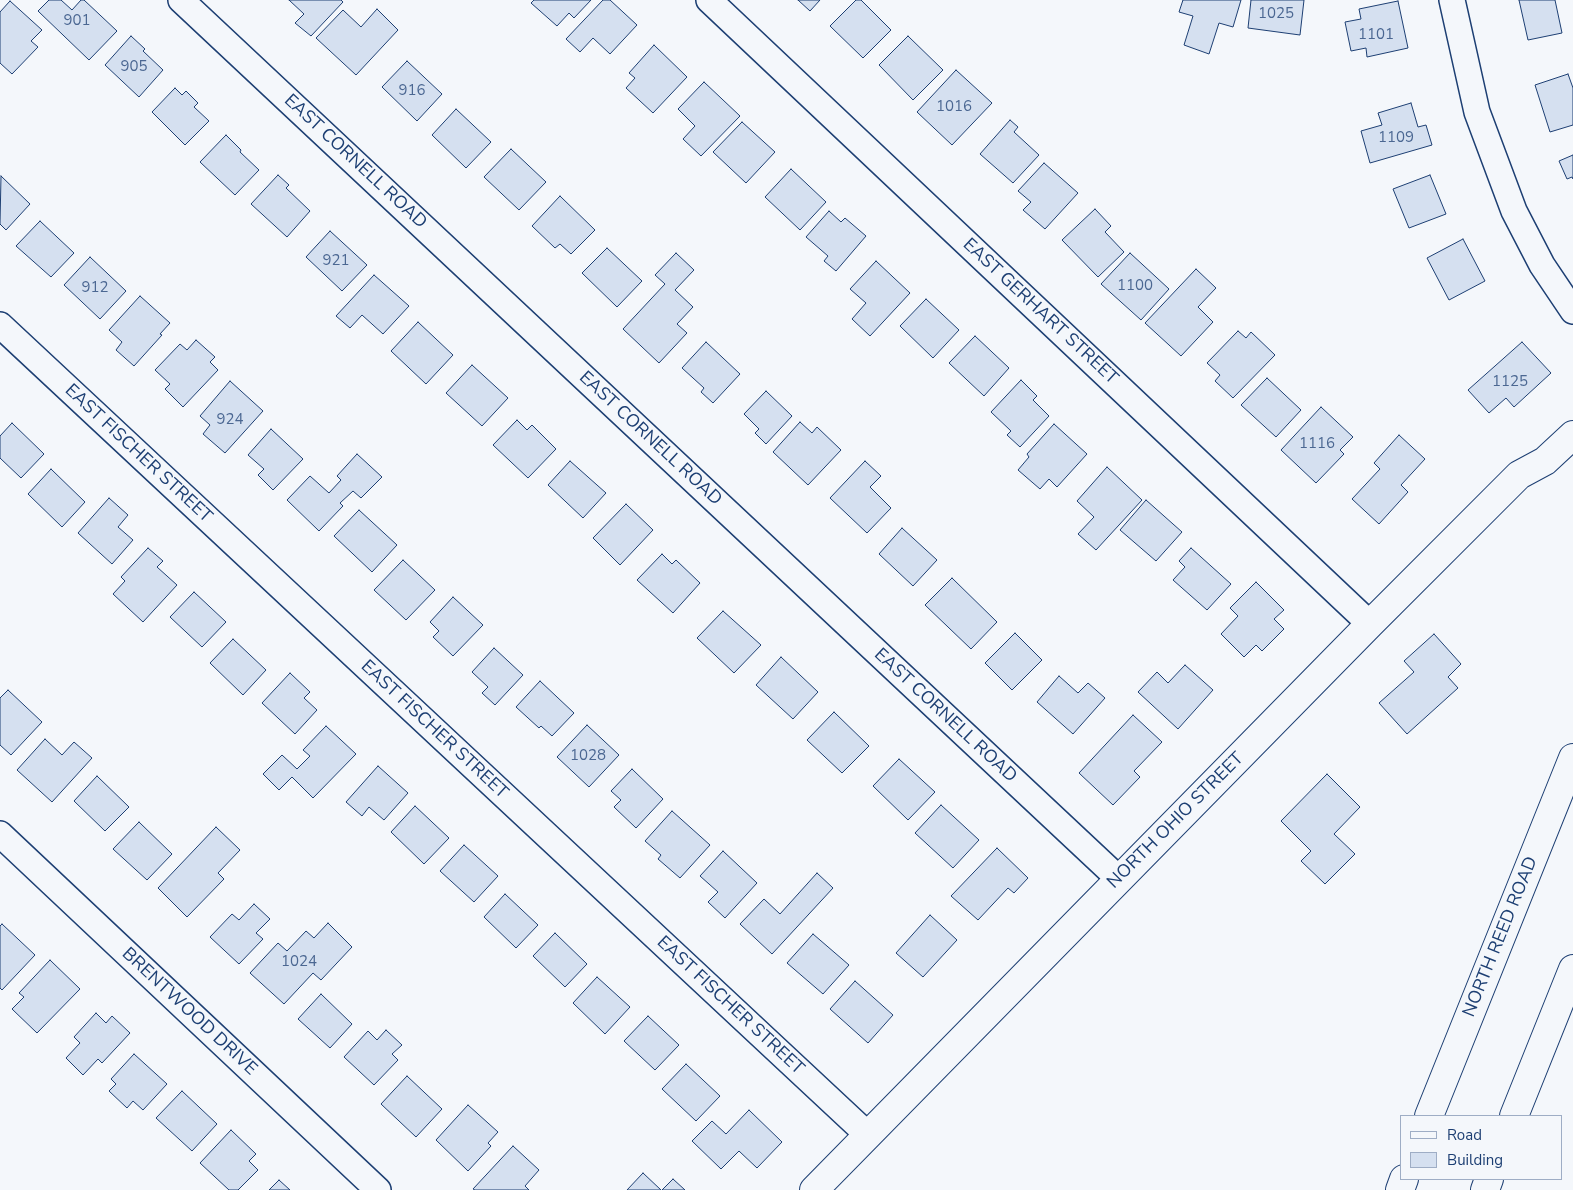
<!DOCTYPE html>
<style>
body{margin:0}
#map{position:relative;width:1573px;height:1190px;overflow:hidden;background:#f4f7fb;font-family:"Nunito Sans",sans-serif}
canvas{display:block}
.legend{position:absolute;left:1400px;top:1115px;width:162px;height:65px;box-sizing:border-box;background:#f4f7fb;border:1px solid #9eadc5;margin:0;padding:6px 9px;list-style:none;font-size:15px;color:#1d3f73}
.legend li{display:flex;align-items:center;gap:10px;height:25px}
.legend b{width:25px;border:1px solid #9eadc5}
</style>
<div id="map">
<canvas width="1573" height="1190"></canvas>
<ul class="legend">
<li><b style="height:6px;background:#f4f7fb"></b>Road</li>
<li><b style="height:14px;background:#d5e0f0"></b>Building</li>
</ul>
</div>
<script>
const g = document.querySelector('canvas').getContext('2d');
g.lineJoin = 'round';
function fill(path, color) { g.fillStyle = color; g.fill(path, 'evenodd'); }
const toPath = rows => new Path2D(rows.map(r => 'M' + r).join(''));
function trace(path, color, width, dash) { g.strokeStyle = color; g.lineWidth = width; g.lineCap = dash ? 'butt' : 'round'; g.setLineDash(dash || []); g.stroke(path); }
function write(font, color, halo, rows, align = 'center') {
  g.font = font + ' "Nunito Sans",sans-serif'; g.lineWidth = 4; g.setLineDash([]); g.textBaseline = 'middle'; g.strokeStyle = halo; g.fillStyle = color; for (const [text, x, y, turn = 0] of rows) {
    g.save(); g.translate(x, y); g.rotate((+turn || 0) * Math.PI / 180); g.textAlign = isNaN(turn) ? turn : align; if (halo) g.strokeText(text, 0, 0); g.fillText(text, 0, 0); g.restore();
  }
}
const building = toPath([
 [49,0,61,0,72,10,81,0,84,0,117,31,89,60,38,11,49,0],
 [289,0,341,0,343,2,311,36,295,23,304,14,289,0],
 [534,0,591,0,574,18,569,13,557,26,531,3,534,0],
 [603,0,610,0,637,25,610,54,593,38,580,52,566,39,603,0],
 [798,0,820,0,810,11,798,0],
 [856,0,861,0,891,30,863,58,830,26,856,0],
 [1183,0,1241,0,1233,27,1219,23,1209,54,1184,45,1193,16,1179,12,1183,0],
 [1251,0,1304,0,1300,35,1248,28,1251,0],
 [1519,0,1555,0,1562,33,1528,40,1519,0],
 [10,1,42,30,31,41,38,47,12,74,0,63,0,12,10,1],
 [1398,1,1408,48,1367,57,1366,48,1351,51,1345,22,1361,19,1359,9,1398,1],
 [377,9,398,30,356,75,316,38,343,10,361,27,377,9],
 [131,36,145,49,143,51,163,70,139,97,105,65,131,36],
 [908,36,943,70,913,100,879,65,908,36],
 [654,45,687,77,653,113,626,88,635,78,629,73,654,45],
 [407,61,442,94,417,121,382,87,407,61],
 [956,70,992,103,952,145,917,112,956,70],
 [1568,74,1573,88,1573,125,1550,132,1535,85,1568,74],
 [704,82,740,116,701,156,683,139,695,126,678,109,704,82],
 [175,88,182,95,186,91,198,103,194,107,209,121,185,145,152,112,175,88],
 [1411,103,1418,127,1426,125,1432,145,1370,163,1361,131,1382,125,1378,113,1411,103],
 [456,109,491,142,466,168,432,135,456,109],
 [1010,120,1018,127,1014,132,1039,155,1013,183,980,154,1010,120],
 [742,122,775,152,746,183,713,152,742,122],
 [226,135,241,150,240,152,259,170,235,195,200,162,226,135],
 [511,149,546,182,519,210,484,177,511,149],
 [1573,155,1573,179,1572,177,1567,179,1559,161,1573,155],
 [1044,163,1078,193,1045,229,1023,210,1031,202,1018,191,1044,163],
 [791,169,826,202,800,230,765,197,791,169],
 [278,175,289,185,286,188,310,211,287,237,251,204,278,175],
 [1430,175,1446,214,1409,228,1393,189,1430,175],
 [1,176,30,204,6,230,0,224,1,176],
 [560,196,595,230,571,254,560,244,555,248,532,226,560,196],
 [1095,209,1111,226,1105,232,1124,252,1098,277,1062,240,1095,209],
 [829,211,841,222,845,218,866,236,836,271,824,261,828,256,806,237,829,211],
 [40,221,74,253,51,277,16,246,40,221],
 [330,231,367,265,342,291,306,257,330,231],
 [1463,239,1485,281,1449,300,1427,258,1463,239],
 [607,248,642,281,617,307,582,273,607,248],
 [676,253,694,270,675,290,693,307,677,324,687,333,659,363,623,329,665,284,655,275,676,253],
 [1130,253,1169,289,1141,320,1101,284,1130,253],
 [90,257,126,291,100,319,64,285,90,257],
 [876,261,910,293,870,336,852,319,866,303,850,289,876,261],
 [1196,269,1216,288,1198,307,1213,322,1181,356,1145,323,1196,269],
 [374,275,409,306,383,334,362,315,350,328,336,316,374,275],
 [140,296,170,323,160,334,162,335,134,366,116,350,122,342,109,330,140,296],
 [926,299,959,330,933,358,900,326,926,299],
 [418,322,453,355,426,384,391,351,418,322],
 [1238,331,1246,338,1251,332,1275,355,1233,398,1215,381,1220,375,1207,363,1238,331],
 [975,336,1009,368,984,396,949,363,975,336],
 [196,340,215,357,210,362,218,370,183,407,165,389,170,384,155,370,180,344,187,350,196,340],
 [706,342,740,374,713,403,701,392,704,388,682,368,706,342],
 [1522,342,1551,373,1514,407,1506,398,1489,413,1468,390,1522,342],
 [472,365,508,398,482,426,446,393,472,365],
 [1267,378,1301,410,1276,437,1241,405,1267,378],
 [1021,380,1037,396,1033,400,1049,416,1020,447,1007,435,1011,431,991,412,1021,380],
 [230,381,263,411,225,453,203,434,210,425,200,416,230,381],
 [766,391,792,416,766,444,755,433,759,429,744,414,766,391],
 [1321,407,1353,437,1340,450,1344,454,1316,483,1281,450,1321,407],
 [517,420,527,430,532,425,556,449,528,478,493,445,517,420],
 [800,422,812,433,817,427,841,450,808,485,773,452,800,422],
 [12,423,44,454,21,478,0,458,0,436,12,423],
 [1054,424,1087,454,1057,487,1049,479,1040,489,1018,470,1029,457,1027,454,1054,424],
 [271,429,303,459,273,490,258,475,264,469,248,455,271,429],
 [1399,435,1425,459,1401,485,1408,492,1379,524,1352,499,1380,469,1374,463,1399,435],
 [357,454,382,477,361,498,353,491,340,503,343,506,319,531,287,500,310,476,329,493,341,480,337,476,357,454],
 [570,461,606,493,583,518,548,485,570,461],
 [865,461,881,476,870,487,891,508,867,533,830,498,865,461],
 [1107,467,1142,500,1096,550,1078,534,1094,517,1077,501,1107,467],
 [51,469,85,502,62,527,28,494,51,469],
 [109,498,128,515,118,527,133,540,112,564,78,533,109,498],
 [1146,500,1182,532,1156,561,1120,530,1146,500],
 [626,504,653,530,620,565,593,538,626,504],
 [359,510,397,545,372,572,334,536,359,510],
 [902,528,937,560,913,586,879,554,902,528],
 [148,548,163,561,157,567,177,585,143,622,113,594,125,581,121,577,148,548],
 [1191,548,1231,584,1207,610,1173,580,1185,567,1179,561,1191,548],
 [662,554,672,564,676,560,700,583,673,613,637,580,662,554],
 [403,560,435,590,406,620,374,590,403,560],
 [952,578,997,622,971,649,925,605,952,578],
 [1256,582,1284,610,1274,619,1284,629,1262,651,1256,645,1244,657,1221,634,1238,616,1230,608,1256,582],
 [194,592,226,622,202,647,170,617,194,592],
 [453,597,483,625,453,656,433,637,439,631,430,622,453,597],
 [723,611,761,645,734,673,697,638,723,611],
 [1015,633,1042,660,1012,690,985,663,1015,633],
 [1434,634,1461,664,1448,677,1458,688,1407,734,1379,703,1414,672,1404,661,1434,634],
 [233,639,266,670,243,695,210,663,233,639],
 [494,648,523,675,495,705,482,693,488,687,472,672,494,648],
 [781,657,818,692,793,719,756,685,781,657],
 [1185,665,1213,690,1178,729,1138,692,1157,672,1168,683,1185,665],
 [290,673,310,692,304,698,317,710,295,734,262,703,290,673],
 [1059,676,1078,693,1088,683,1105,698,1073,734,1037,702,1059,676],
 [540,681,574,713,552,736,541,726,539,728,516,707,540,681],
 [8,690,42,722,11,755,0,745,0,698,8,690],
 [834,712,869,746,842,773,807,740,834,712],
 [1133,715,1162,742,1134,771,1140,777,1113,805,1079,773,1133,715],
 [587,725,619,755,589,787,557,757,587,725],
 [326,726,356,754,313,798,292,777,279,790,263,774,282,755,297,769,310,756,303,750,326,726],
 [45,739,62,755,74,742,92,758,52,802,17,770,45,739],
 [899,759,935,792,908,820,873,786,899,759],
 [378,766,408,793,384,820,369,807,362,816,346,802,378,766],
 [632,769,663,799,636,828,614,807,621,800,611,791,632,769],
 [1327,774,1360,807,1334,834,1355,854,1325,884,1301,861,1311,851,1281,821,1327,774],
 [97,776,129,807,105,831,74,801,97,776],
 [941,805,979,840,953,868,915,833,941,805],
 [415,806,449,838,424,864,391,832,415,806],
 [672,811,710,845,680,878,658,859,661,855,645,841,672,811],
 [139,822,172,854,147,880,113,849,139,822],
 [216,827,240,850,218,873,224,879,187,917,158,888,216,827],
 [464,845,498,876,474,902,440,871,464,845],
 [997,848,1028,878,1014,893,1008,888,978,920,951,896,997,848],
 [723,851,757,883,725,918,708,902,718,892,700,876,723,851],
 [817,873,833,888,772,954,740,924,764,899,780,914,817,873],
 [505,894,538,925,516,948,484,917,505,894],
 [254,904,270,919,256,933,263,939,239,964,210,937,232,914,239,920,254,904],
 [930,915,957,940,923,977,896,953,930,915],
 [328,923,352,947,321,980,313,973,284,1004,250,973,278,943,287,951,306,931,314,938,328,923],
 [2,924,35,955,2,990,0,988,0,926,2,924],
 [555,933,587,964,565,987,533,956,555,933],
 [813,934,849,965,823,994,787,963,813,934],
 [50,960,80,989,37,1033,12,1009,24,997,19,993,50,960],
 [597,977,630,1007,605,1034,573,1003,597,977],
 [855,981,893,1015,868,1043,830,1009,855,981],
 [321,994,352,1024,330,1048,298,1019,321,994],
 [96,1013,106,1023,112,1016,130,1033,102,1063,98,1059,83,1075,66,1058,80,1043,74,1037,96,1013],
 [648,1016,679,1045,655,1070,624,1041,648,1016],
 [386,1030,402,1045,392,1054,398,1060,374,1085,344,1057,368,1031,377,1040,386,1030],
 [134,1054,167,1084,143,1110,133,1101,127,1108,109,1091,116,1084,111,1079,134,1054],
 [686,1064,720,1096,696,1121,662,1089,686,1064],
 [407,1076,442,1109,416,1137,381,1104,407,1076],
 [182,1091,217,1124,192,1151,156,1118,182,1091],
 [468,1105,498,1132,488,1143,491,1146,468,1171,436,1140,468,1105],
 [749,1110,782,1142,757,1168,739,1151,721,1169,692,1141,712,1121,726,1134,749,1110],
 [231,1130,256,1154,249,1161,258,1170,238,1190,229,1190,200,1163,231,1130],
 [513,1146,539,1170,525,1186,529,1190,475,1190,473,1189,513,1146],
 [643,1173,661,1190,627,1190,643,1173],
 [673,1179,685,1190,662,1190,673,1179],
 [279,1180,290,1190,269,1190,279,1180]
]);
const minor = toPath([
 [181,0,1119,879],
 [709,0,1370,624],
 [1452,0,1477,112,1514,211,1542,265,1573,311],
 [0,325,868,1135],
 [0,834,378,1190]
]);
const tertiary = toPath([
 [814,1190,1370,624,1519,475,1545,461,1573,435]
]);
const primary = toPath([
 [1429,1116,1573,758],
 [1514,1116,1573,969],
 [1400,1190,1404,1179],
 [1485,1190,1489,1179]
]);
const numberNames = [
 ["1025",1276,14],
 ["901",77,21],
 ["1101",1376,35],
 ["905",134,67],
 ["916",412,91],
 ["1016",954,107],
 ["1109",1396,138],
 ["921",336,261],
 ["1100",1135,286],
 ["912",95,288],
 ["1125",1510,382],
 ["924",230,420],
 ["1116",1317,444],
 ["1028",588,756],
 ["1024",299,962]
];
const streetNames = [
 ["EAST CORNELL ROAD",355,162,43],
 ["EAST GERHART STREET",1040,312,43],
 ["EAST CORNELL ROAD",650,439,43],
 ["EAST FISCHER STREET",138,454,43],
 ["EAST CORNELL ROAD",945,716,43],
 ["EAST FISCHER STREET",434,730,43],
 ["NORTH OHIO STREET",1176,821,-45],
 ["NORTH REED ROAD",1501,937,-68],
 ["EAST FISCHER STREET",730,1006,43],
 ["BRENTWOOD DRIVE",189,1012,43]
];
fill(building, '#d5e0f0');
trace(building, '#1d3f73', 1);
trace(minor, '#1d3f73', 28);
trace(tertiary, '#1d3f73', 30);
trace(primary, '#1d3f73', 30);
trace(minor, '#f4f7fb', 25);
trace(tertiary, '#f4f7fb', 28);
trace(primary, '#f4f7fb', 28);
write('15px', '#4b6792', null, numberNames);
write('18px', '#1d3f73', '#f4f7fb', streetNames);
</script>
